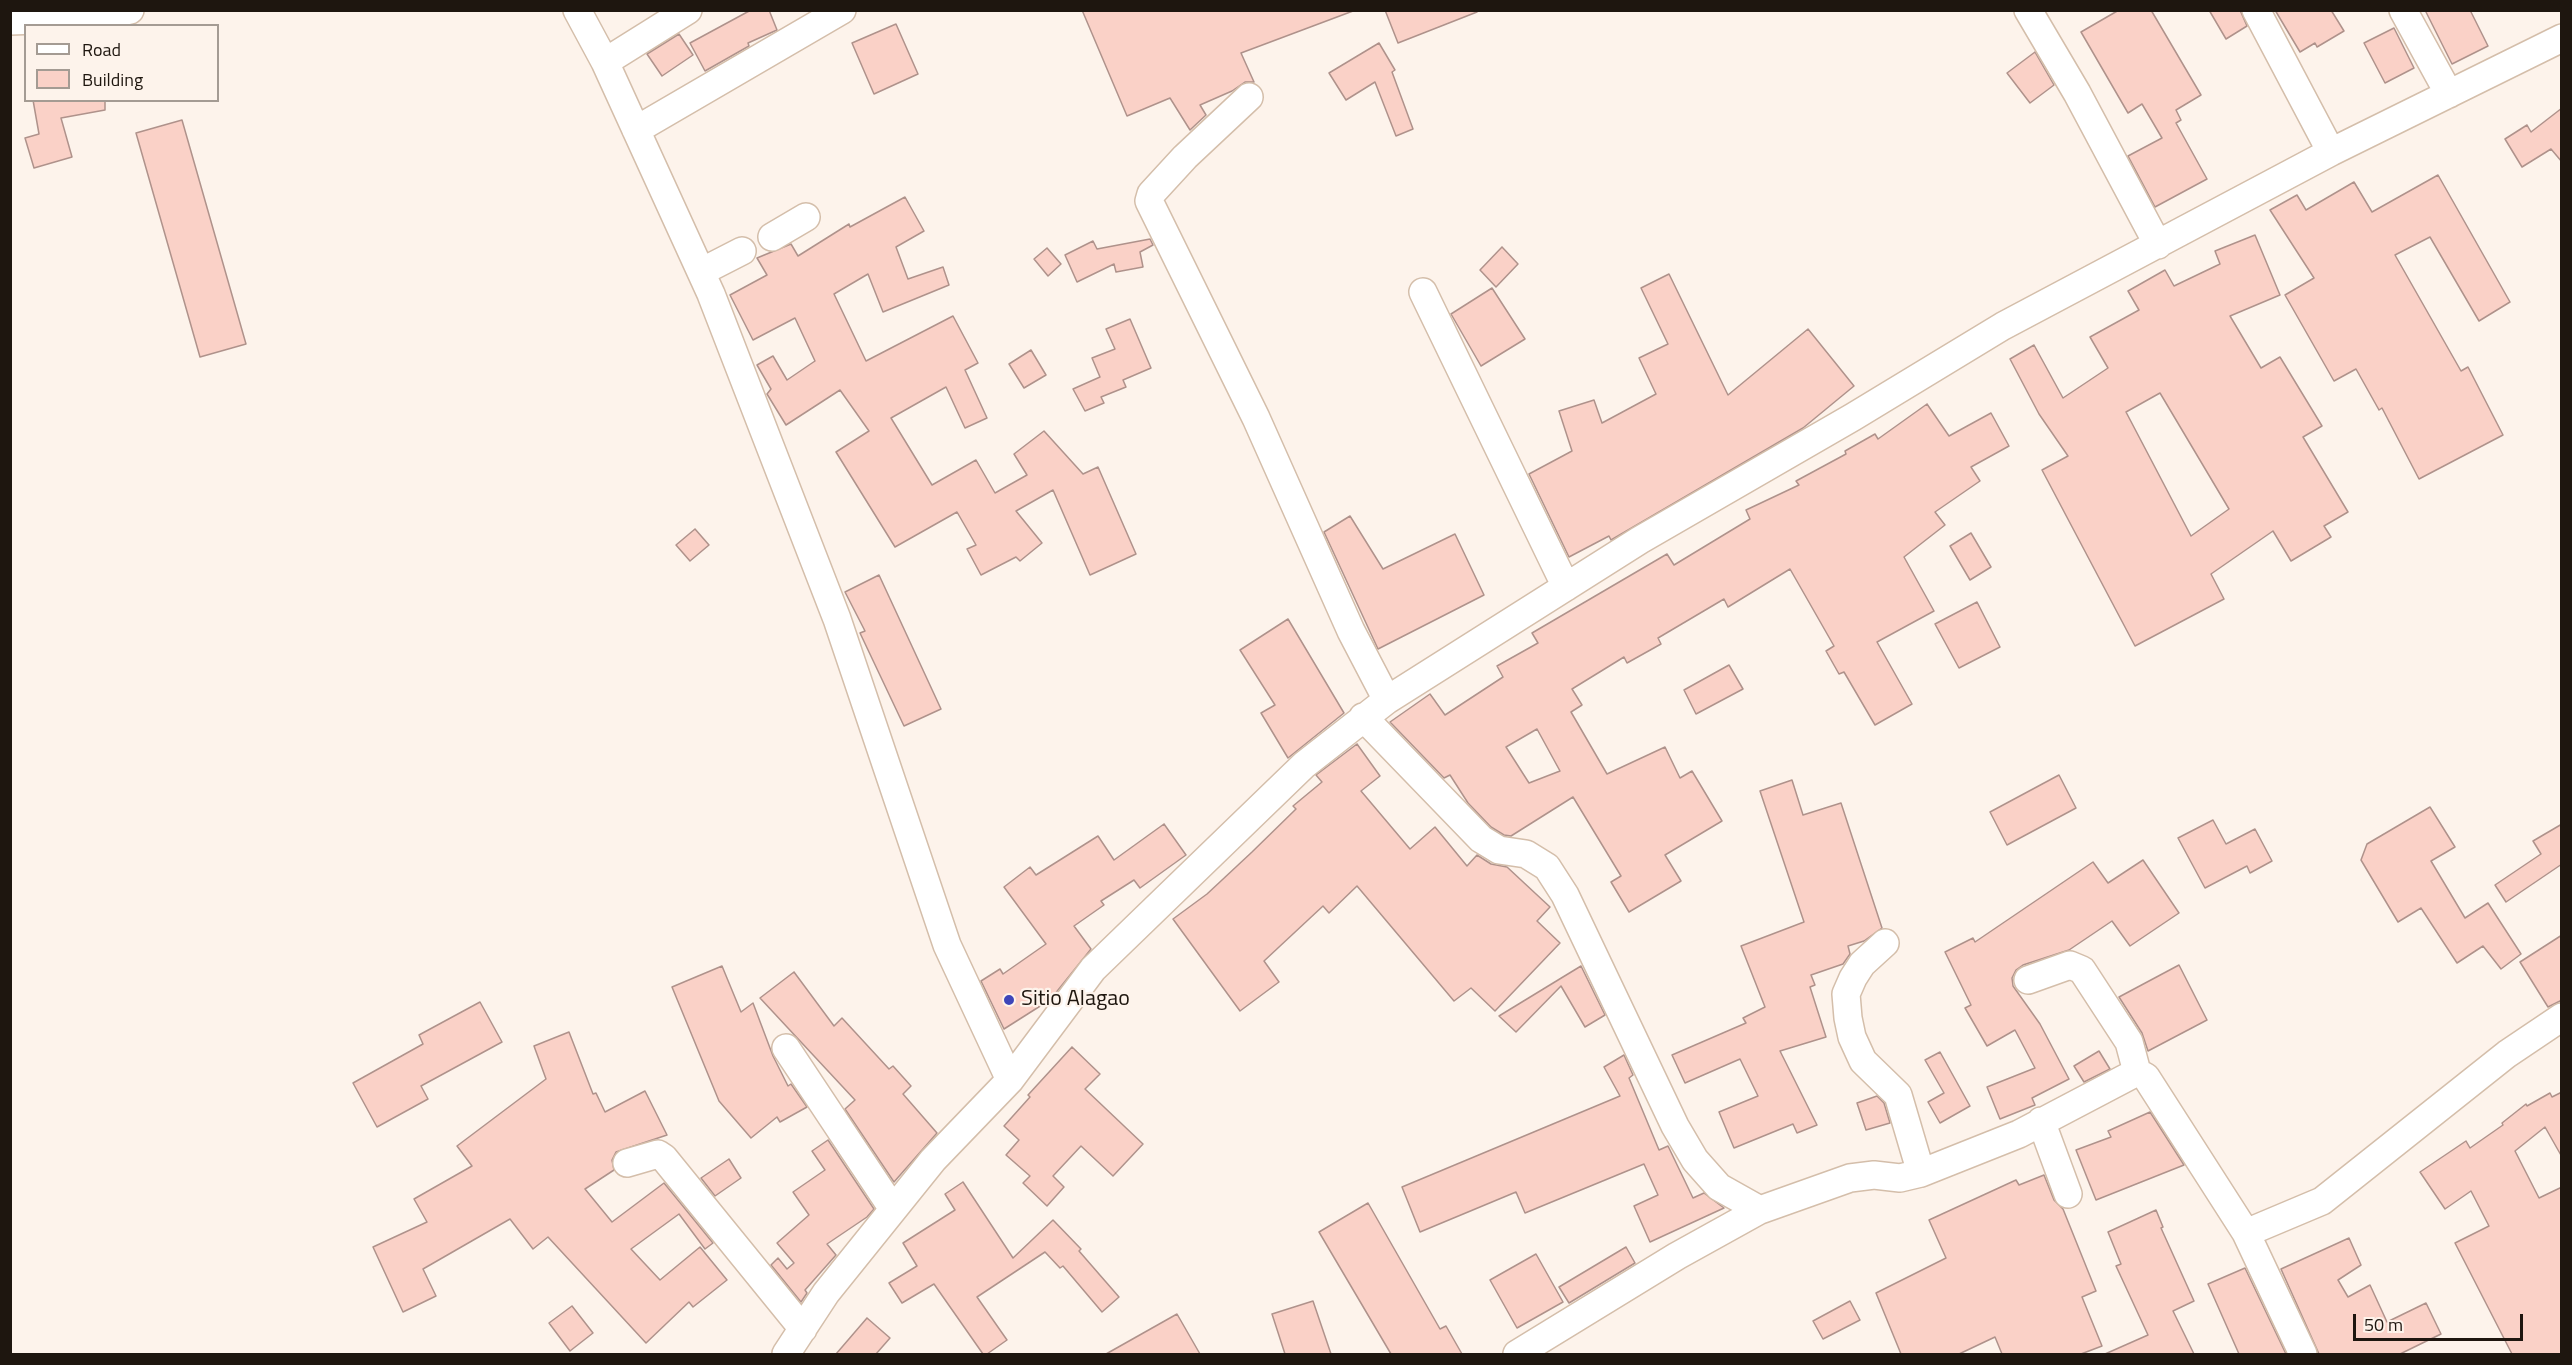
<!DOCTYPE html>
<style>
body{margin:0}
#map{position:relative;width:2572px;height:1365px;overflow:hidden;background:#fdf3eb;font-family:"Titillium Web",sans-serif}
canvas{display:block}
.frame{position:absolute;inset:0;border:12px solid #1e160f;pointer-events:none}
.legend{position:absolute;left:24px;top:24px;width:195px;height:78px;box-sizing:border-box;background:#fdf3eb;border:2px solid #a49b93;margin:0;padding:8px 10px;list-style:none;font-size:18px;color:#1e160f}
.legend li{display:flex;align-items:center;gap:12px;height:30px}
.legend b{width:30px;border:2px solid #a49b93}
.scale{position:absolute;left:2353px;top:1314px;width:170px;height:27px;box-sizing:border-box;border:3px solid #1e160f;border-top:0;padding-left:8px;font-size:18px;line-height:21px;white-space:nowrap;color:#1e160f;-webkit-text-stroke:4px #fdf3eb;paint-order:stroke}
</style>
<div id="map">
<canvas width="2572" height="1365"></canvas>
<div class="frame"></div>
<ul class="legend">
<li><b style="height:8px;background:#fff"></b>Road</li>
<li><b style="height:16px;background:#fad1c7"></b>Building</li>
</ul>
<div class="scale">50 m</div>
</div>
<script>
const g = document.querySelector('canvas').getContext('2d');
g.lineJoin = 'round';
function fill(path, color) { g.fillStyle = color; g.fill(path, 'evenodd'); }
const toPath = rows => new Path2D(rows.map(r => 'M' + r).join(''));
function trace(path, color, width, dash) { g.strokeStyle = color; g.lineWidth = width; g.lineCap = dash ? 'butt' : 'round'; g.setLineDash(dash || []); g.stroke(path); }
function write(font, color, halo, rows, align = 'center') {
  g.font = font + ' "Titillium Web",sans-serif'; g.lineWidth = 4.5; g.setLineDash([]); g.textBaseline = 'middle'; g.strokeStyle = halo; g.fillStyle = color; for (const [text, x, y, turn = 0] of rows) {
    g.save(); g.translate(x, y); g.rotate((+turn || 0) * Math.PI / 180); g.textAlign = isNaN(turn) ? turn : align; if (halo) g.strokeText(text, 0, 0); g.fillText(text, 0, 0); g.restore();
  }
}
const building = toPath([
 [751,10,769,10,777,30,748,43,749,46,705,71,690,43,751,10],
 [1082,10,1353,10,1353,11,1241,53,1254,82,1245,82,1232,91,1200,105,1206,115,1190,130,1170,98,1127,116,1082,10],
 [1385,10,1477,10,1477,12,1398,43,1385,10],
 [2119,10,2151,10,2201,95,2176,110,2181,120,2176,123,2207,179,2155,207,2128,156,2162,138,2142,104,2128,113,2081,32,2119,10],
 [2209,10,2240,10,2247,26,2226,39,2209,10],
 [2275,10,2331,10,2344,31,2317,47,2315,43,2300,52,2275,10],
 [2425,10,2470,10,2488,46,2452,64,2425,10],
 [896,24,918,74,874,94,852,43,896,24],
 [2394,28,2414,68,2385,83,2364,43,2394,28],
 [679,34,693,55,662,76,647,54,679,34],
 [1379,43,1395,70,1392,72,1413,129,1396,136,1375,82,1346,100,1329,73,1379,43],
 [2035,52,2054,85,2030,103,2007,73,2035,52],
 [33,100,105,100,105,110,61,118,72,157,34,168,25,138,39,134,33,100],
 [2562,108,2562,162,2551,149,2522,167,2505,139,2527,125,2531,132,2562,108],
 [182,120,246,344,200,357,136,133,182,120],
 [2438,175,2510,302,2479,321,2430,237,2395,255,2461,371,2468,367,2503,435,2419,479,2382,408,2379,410,2356,369,2334,381,2285,295,2314,278,2270,210,2297,195,2306,210,2354,182,2372,212,2438,175],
 [905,197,924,231,896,247,908,279,943,267,949,285,883,312,868,274,834,294,866,361,953,316,978,363,965,370,987,418,965,428,946,387,891,418,932,485,976,460,995,493,1027,475,1014,454,1044,431,1083,474,1098,467,1136,554,1090,575,1053,490,1016,511,1042,543,1020,561,1016,557,981,575,967,549,976,545,957,512,895,547,836,452,869,431,840,390,786,425,767,394,771,389,757,365,773,356,787,380,815,361,795,318,753,340,730,295,767,275,757,258,791,244,798,256,849,224,850,227,905,197],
 [2255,235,2280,295,2230,316,2261,368,2280,357,2322,426,2303,437,2348,512,2324,526,2331,537,2291,561,2273,531,2211,574,2224,599,2135,646,2042,470,2068,456,2039,414,2010,359,2034,345,2063,398,2108,368,2090,337,2139,310,2128,291,2165,270,2174,286,2220,264,2215,251,2255,235],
 [2160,393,2229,509,2191,536,2126,412,2160,393],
 [1150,239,1153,245,1140,252,1143,267,1116,272,1114,264,1077,282,1065,255,1093,241,1097,249,1150,239],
 [1502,247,1518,264,1496,287,1480,270,1502,247],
 [1047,248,1061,264,1048,276,1034,259,1047,248],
 [1669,274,1728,395,1808,329,1854,386,1803,428,1611,540,1609,536,1569,557,1529,474,1572,451,1559,411,1594,400,1602,423,1656,394,1639,358,1668,344,1641,288,1669,274],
 [1492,288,1525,339,1481,366,1451,314,1492,288],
 [1130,319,1151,368,1123,380,1126,387,1101,397,1104,403,1085,411,1073,389,1100,377,1092,358,1115,349,1106,329,1130,319],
 [1031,350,1046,375,1024,388,1009,364,1031,350],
 [1927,404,1949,436,1991,413,2009,446,1971,467,1980,481,1935,512,1945,525,1904,557,1934,611,1877,642,1912,704,1875,725,1844,672,1839,674,1826,651,1834,646,1790,569,1728,607,1724,599,1658,638,1661,644,1627,663,1624,657,1572,689,1582,705,1571,712,1607,774,1665,747,1680,778,1692,771,1722,821,1665,855,1681,881,1629,912,1611,882,1621,876,1573,797,1511,836,1504,835,1491,827,1468,803,1450,775,1444,778,1390,722,1430,694,1445,715,1503,677,1497,666,1538,643,1532,633,1667,554,1674,565,1750,519,1746,510,1799,485,1796,481,1846,454,1845,451,1875,434,1878,439,1927,404],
 [1537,729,1560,771,1529,783,1506,747,1537,729],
 [1350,516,1383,569,1455,534,1484,595,1378,649,1324,532,1350,516],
 [695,529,709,545,690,561,676,545,695,529],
 [1971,533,1991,567,1970,580,1950,546,1971,533],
 [879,575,941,709,904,726,860,633,865,631,845,592,879,575],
 [1977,602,2000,647,1959,668,1935,624,1977,602],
 [1288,619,1344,713,1288,758,1261,713,1275,705,1240,650,1288,619],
 [1729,665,1743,689,1696,714,1684,690,1729,665],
 [1357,744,1380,776,1361,791,1410,849,1435,827,1467,866,1477,855,1491,864,1507,867,1550,907,1537,921,1560,943,1495,1011,1471,988,1454,1001,1357,886,1329,913,1323,906,1264,961,1279,982,1240,1011,1173,919,1207,894,1252,852,1296,809,1293,806,1322,782,1316,775,1357,744],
 [2059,775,2076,808,2007,845,1990,812,2059,775],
 [1792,780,1803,815,1841,803,1882,928,1864,941,1848,946,1850,954,1843,964,1811,975,1815,985,1810,987,1826,1037,1780,1051,1817,1125,1797,1133,1793,1124,1734,1148,1719,1112,1758,1096,1740,1059,1685,1083,1672,1055,1746,1023,1743,1018,1765,1007,1741,946,1804,922,1760,791,1792,780],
 [2430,807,2455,847,2431,861,2465,918,2488,903,2521,954,2501,969,2483,946,2457,963,2421,908,2398,922,2361,860,2367,844,2430,807],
 [2213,820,2226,844,2255,829,2272,861,2250,873,2247,866,2205,888,2178,838,2213,820],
 [1164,824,1186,855,1140,888,1134,880,1101,901,1104,905,1074,926,1091,949,1046,1005,1045,1003,1004,1029,981,981,1000,969,1003,974,1046,944,1004,887,1030,867,1036,875,1098,836,1114,860,1164,824],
 [2562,824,2562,864,2506,902,2495,885,2541,854,2533,841,2562,824],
 [2143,860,2179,913,2130,946,2112,921,2069,950,2023,965,2016,970,2012,978,2013,986,2040,1024,2069,1079,2032,1098,2035,1105,2000,1119,1987,1087,2035,1068,2015,1030,1987,1046,1965,1008,1971,1005,1945,952,1973,938,1975,942,2093,862,2108,883,2143,860],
 [2562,935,2562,1000,2548,1007,2520,962,2562,935],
 [2179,965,2207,1020,2148,1051,2142,1033,2119,997,2179,965],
 [722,966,741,1012,753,1003,773,1056,788,1086,791,1084,807,1107,780,1122,777,1117,751,1138,719,1101,672,987,722,966],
 [1581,966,1605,1015,1585,1027,1561,986,1516,1032,1499,1016,1581,966],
 [794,972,834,1026,842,1018,889,1069,893,1066,911,1086,903,1094,937,1133,894,1182,845,1109,855,1100,760,998,794,972],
 [480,1002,502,1042,421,1086,428,1099,377,1127,353,1083,423,1044,419,1035,480,1002],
 [569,1032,593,1094,596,1093,605,1112,645,1091,667,1135,616,1152,612,1160,614,1170,585,1189,612,1222,664,1183,713,1243,705,1249,679,1214,631,1249,660,1280,700,1247,727,1280,693,1307,689,1302,646,1343,548,1237,533,1249,510,1219,423,1269,436,1296,403,1312,373,1247,427,1222,414,1199,472,1166,457,1146,546,1079,534,1046,569,1032],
 [1072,1047,1100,1074,1085,1089,1143,1144,1113,1176,1081,1146,1053,1176,1064,1187,1047,1206,1023,1183,1030,1176,1006,1155,1019,1140,1004,1126,1030,1097,1028,1095,1072,1047],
 [2099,1051,2110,1069,2084,1082,2074,1066,2099,1051],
 [1940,1052,1970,1106,1940,1123,1928,1102,1944,1093,1925,1060,1940,1052],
 [1624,1055,1633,1075,1629,1078,1659,1150,1668,1146,1693,1198,1704,1193,1724,1208,1650,1242,1634,1206,1658,1195,1644,1164,1525,1213,1516,1192,1420,1232,1402,1187,1620,1096,1604,1067,1624,1055],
 [2562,1092,2562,1157,2545,1127,2515,1151,2539,1198,2562,1187,2562,1354,2512,1354,2455,1243,2489,1226,2471,1191,2445,1209,2420,1172,2466,1141,2470,1148,2503,1125,2502,1123,2526,1104,2527,1106,2550,1093,2552,1097,2562,1092],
 [1877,1096,1884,1103,1890,1123,1866,1130,1857,1103,1877,1096],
 [2150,1112,2184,1165,2096,1200,2076,1150,2111,1137,2108,1131,2150,1112],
 [828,1140,874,1209,867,1217,827,1244,836,1255,805,1290,807,1293,801,1302,771,1265,778,1258,787,1269,794,1263,777,1243,809,1215,793,1192,825,1170,812,1151,828,1140],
 [729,1159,741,1178,715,1196,701,1178,729,1159],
 [2044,1175,2054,1200,2063,1209,2096,1291,2082,1297,2102,1346,2081,1354,2002,1354,1995,1337,1959,1354,1901,1354,1876,1293,1946,1258,1929,1220,2016,1180,2019,1185,2044,1175],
 [963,1182,1013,1258,1053,1220,1081,1249,1079,1251,1119,1297,1102,1312,1063,1266,1060,1268,1045,1252,977,1297,1007,1340,987,1354,983,1354,934,1284,902,1303,889,1283,917,1266,903,1243,955,1210,945,1194,963,1182],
 [1368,1203,1440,1329,1446,1326,1462,1354,1391,1354,1319,1232,1368,1203],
 [2156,1210,2163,1227,2161,1228,2194,1301,2173,1311,2194,1354,2105,1354,2148,1335,2116,1266,2121,1264,2108,1232,2156,1210],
 [2349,1238,2361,1265,2338,1280,2348,1297,2370,1285,2387,1322,2426,1303,2441,1334,2400,1354,2319,1354,2281,1269,2349,1238],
 [1626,1247,1635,1263,1569,1303,1559,1287,1626,1247],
 [1536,1254,1563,1302,1517,1328,1490,1280,1536,1254],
 [2245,1268,2286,1354,2239,1354,2208,1284,2245,1268],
 [1313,1301,1331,1354,1285,1354,1272,1314,1313,1301],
 [1850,1301,1860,1320,1823,1339,1813,1321,1850,1301],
 [572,1306,593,1333,570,1351,549,1323,572,1306],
 [1177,1314,1200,1354,1106,1354,1177,1314],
 [867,1318,890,1338,876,1354,836,1354,867,1318]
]);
const minor = toPath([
 [577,10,605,62,711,294,837,619,947,945,1010,1080],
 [2028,10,2077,93,2158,245],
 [2256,10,2331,152],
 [2403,10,2449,94],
 [10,21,95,18,130,10],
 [605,62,688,10],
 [1249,97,1185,157,1151,194,1149,201,1256,418,1351,631,1387,700],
 [636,130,842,10],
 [772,237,806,217],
 [701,272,742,251],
 [1423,292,1566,587],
 [1363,717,1481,839,1499,850,1526,854,1547,867,1565,895,1675,1126,1695,1160,1719,1187,1760,1210],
 [1885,943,1862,964,1853,978,1846,994,1848,1018,1852,1037,1863,1061,1898,1095,1921,1173],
 [2028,980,2070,965,2082,970,2129,1042,2137,1072],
 [786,1048,893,1209],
 [2041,1121,2068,1194],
 [627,1163,658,1154,664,1158,803,1329],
 [2246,1233,2322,1201,2507,1054,2562,1017],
 [786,1354,826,1293,933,1160,1010,1080,1093,969,1304,765,1387,700,1640,540,1853,417,2003,326,2331,152,2562,38],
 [1517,1354,1677,1256,1760,1210,1850,1178,1874,1175,1900,1178,1921,1173,2019,1134,2137,1072,2146,1077,2246,1233,2303,1354]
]);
const markers = [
 [1009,1000,6,"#3e45b9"]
];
const poiNames = [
 ["Sitio Alagao",1021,1000]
];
fill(building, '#fad1c7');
trace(building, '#af928b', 1.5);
trace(minor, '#d4beaa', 30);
trace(minor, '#fff', 27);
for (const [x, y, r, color] of markers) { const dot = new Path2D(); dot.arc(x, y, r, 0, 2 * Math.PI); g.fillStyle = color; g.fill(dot); trace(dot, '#fdf3eb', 2); }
write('22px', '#1e160f', '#fdf3eb', poiNames, 'left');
</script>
